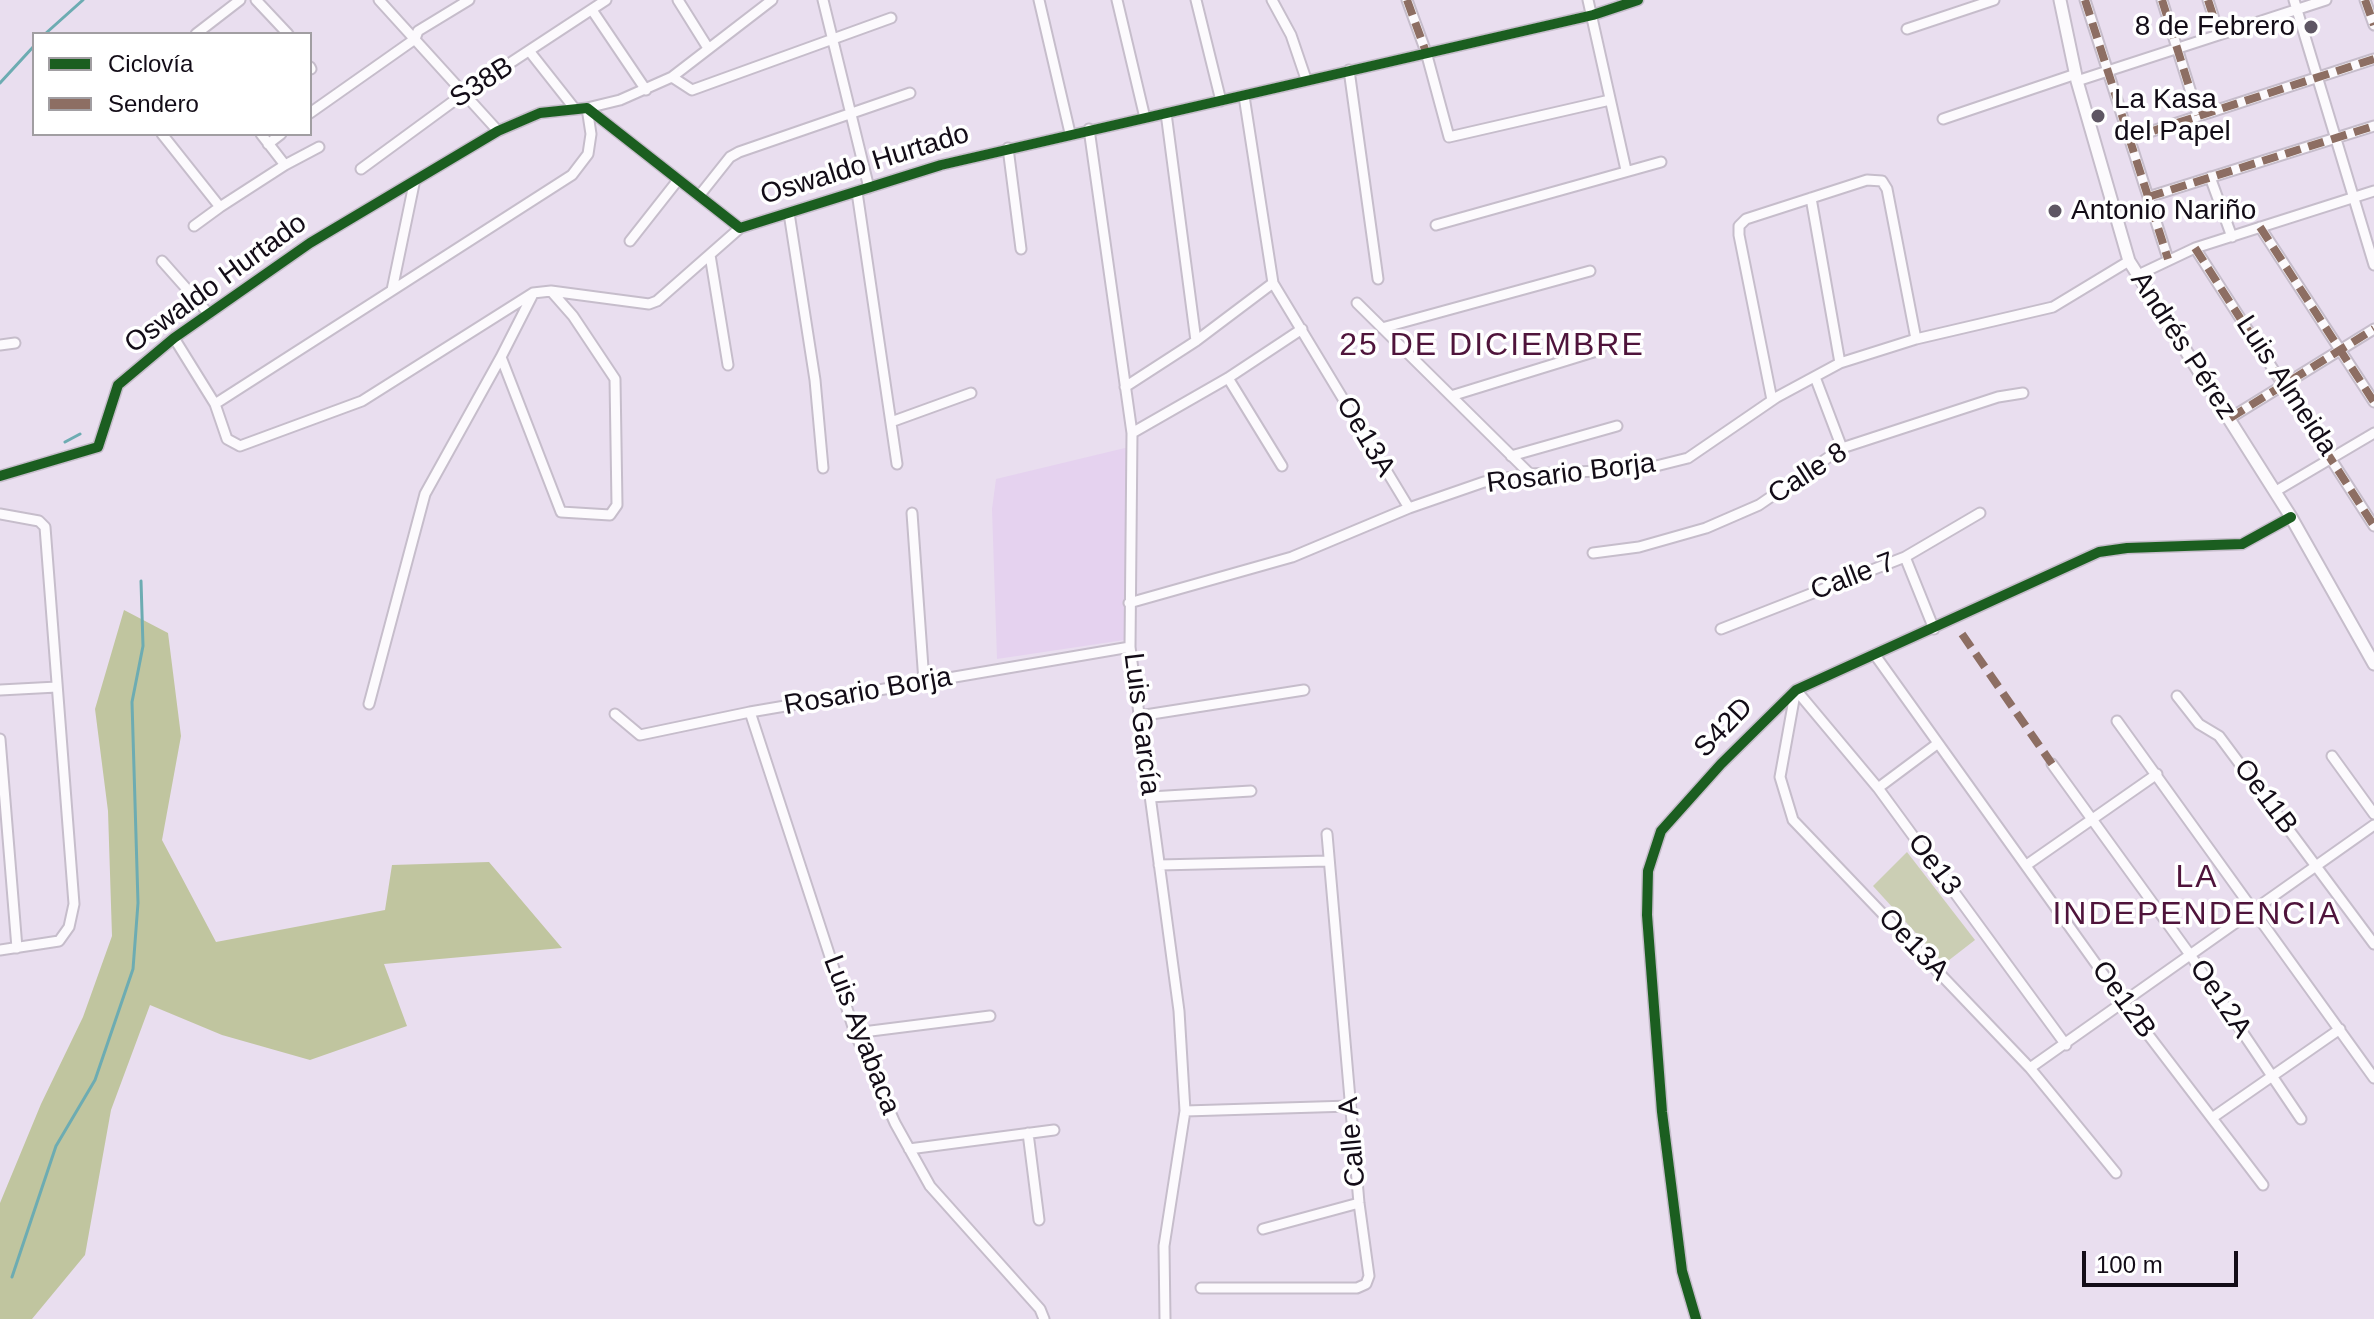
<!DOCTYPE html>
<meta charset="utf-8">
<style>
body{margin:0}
#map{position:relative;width:2374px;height:1319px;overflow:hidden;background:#e9deef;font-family:Arial,sans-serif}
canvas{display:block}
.legend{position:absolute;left:32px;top:32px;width:280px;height:104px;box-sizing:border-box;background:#fff;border:2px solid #a19ea2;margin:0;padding:10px 14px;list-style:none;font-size:24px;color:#130c17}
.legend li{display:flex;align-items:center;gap:16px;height:40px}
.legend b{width:40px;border:2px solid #a19ea2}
.scale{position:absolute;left:2082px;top:1251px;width:156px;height:36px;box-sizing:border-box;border:4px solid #130c17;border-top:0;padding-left:10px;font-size:24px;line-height:28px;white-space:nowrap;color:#130c17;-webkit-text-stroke:6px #fff;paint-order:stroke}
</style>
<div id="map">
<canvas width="2374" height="1319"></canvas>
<ul class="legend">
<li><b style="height:10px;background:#1b5e20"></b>Ciclovía</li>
<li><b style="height:10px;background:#8d6e63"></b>Sendero</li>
</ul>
<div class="scale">100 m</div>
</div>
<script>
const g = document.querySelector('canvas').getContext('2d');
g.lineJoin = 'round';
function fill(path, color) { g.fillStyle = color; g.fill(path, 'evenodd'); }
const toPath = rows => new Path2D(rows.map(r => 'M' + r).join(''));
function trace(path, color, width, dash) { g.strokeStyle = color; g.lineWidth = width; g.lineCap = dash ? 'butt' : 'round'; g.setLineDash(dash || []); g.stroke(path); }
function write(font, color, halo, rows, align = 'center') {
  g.font = font + ' Arial,sans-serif'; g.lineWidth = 7; g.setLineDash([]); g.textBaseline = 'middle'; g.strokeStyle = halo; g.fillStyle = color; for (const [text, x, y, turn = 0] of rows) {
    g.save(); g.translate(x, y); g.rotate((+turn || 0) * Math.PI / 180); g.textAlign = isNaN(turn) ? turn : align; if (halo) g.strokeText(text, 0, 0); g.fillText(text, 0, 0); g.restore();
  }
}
const built = toPath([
 [1129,447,1124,640,997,659,992,509,996,479]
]);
const green = toPath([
 [1907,852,1975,940,1944,964,1873,886]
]);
const forest = toPath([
 [124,610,168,633,181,736,162,840,216,942,385,910,392,865,489,862,562,948,384,964,407,1026,310,1060,222,1035,150,1005,111,1110,85,1255,32,1319,0,1319,0,1203,41,1104,83,1017,112,936,108,811,95,709]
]);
const stream = toPath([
 [45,34,83,0],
 [0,83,34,46],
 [65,442,80,434],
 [12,1277,56,1146,95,1080,133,969,138,903,132,702,143,646,141,581]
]);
const minor = toPath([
 [256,0,288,34],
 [379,0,498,131],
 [678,0,708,48],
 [823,0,869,188],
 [1039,0,1070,133],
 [1117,0,1145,118],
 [1196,0,1221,101],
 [1272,0,1291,35,1306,79],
 [1407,0,1426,52,1449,137,1610,100],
 [1588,0,1626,170],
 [2085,0,2168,259],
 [2162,0,2198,115],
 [2208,0,2219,34],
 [2294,0,2374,265],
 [2365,0,2374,25],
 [592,10,646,90],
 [1907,29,1994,0],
 [196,34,240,0],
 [530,52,575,109],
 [310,67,311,69],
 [1349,70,1378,279],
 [672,77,692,90,891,18],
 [2077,81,2326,0],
 [1244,96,1273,283,1409,508],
 [310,113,415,39,418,31,469,0],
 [1166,113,1196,341],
 [1943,119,2076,74],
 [1089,129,1132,433,1130,647,1179,1011,1185,1111,1164,1246,1165,1319],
 [162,134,220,207,285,165,261,134],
 [2131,138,2374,59],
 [268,144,281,134],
 [1008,148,1021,249],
 [285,165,319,147],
 [361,169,466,92,606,0],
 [2210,177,2232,237],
 [857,192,897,464],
 [699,196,730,157,739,152,910,93],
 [2148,197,2374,126],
 [1811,198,1840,363],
 [789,213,815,380,823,468],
 [1436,225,1661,162],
 [194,226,220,207],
 [2260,227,2374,402],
 [630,241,678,180],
 [2195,248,2374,526],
 [710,255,728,365],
 [162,261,209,314],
 [2138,275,2195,248,2374,191],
 [392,290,414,184],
 [532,296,501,357,561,512,610,515,617,505,615,379,573,316,551,291],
 [1357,303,1530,474],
 [1382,328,1590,271],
 [174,338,215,404,227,439,240,446,362,401,533,293,551,291,649,304,657,301,740,228],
 [0,345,15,343],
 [1815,377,1842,448],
 [1228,378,1282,466],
 [1125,387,1196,341,1273,283],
 [1451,396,1600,350],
 [1772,400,1739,235,1739,226,1746,219,1867,180,1882,181,1887,189,1916,339],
 [215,404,572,175,588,154,591,134,587,108,620,100,672,77,772,0],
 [2230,418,2374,329],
 [891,422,971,393],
 [1132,433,1228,378,1302,329],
 [1511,456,1617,426],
 [0,476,98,447,118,385,174,338,310,243,498,131,540,113,587,108,740,228,941,165,1593,15,1638,0],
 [2276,491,2374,433],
 [912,513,924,682],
 [0,514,39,521,45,527,74,904,69,927,59,941,0,950],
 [1593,553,1639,547,1706,528,1759,505,1842,448,1998,397,2023,393],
 [1905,557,1934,629],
 [1129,603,1292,557,1409,508,1484,482,1530,474,1644,469,1688,458,1777,397,1840,363,1916,339,2053,307,2129,261],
 [1721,629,1905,557,1980,513],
 [1875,655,2124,1003,2263,1185],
 [0,690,57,687],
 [1796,690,1878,788,2066,1045],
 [1795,694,1780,777,1793,820,2030,1068,2116,1173],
 [2177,696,2199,724,2219,736,2374,944],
 [369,704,425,494,501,357],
 [750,712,855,1033,895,1123,930,1186,1040,1309,1044,1319],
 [615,714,640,735,750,712,1130,647],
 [1139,716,1304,690],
 [2117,721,2374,1078],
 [0,739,17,948],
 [2332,756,2374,814],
 [2052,764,2191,956,2301,1119],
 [1878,788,1937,744],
 [1150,797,1251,791],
 [2028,864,2157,774],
 [1159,865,1328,861],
 [855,1033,990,1016],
 [2030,1068,2374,825],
 [1185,1111,1350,1106],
 [2212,1118,2340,1029],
 [1028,1133,1039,1220],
 [909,1149,1054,1130],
 [1263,1229,1359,1203],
 [1201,1288,1357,1288,1366,1284,1369,1276,1359,1203,1327,834],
 [1696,1319,1682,1271,1662,1112,1647,915,1648,871,1661,831,1721,764,1796,690,2099,552,2127,548,2242,544,2291,517]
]);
const tertiary = toPath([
 [2060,0,2077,81,2129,261,2291,517,2374,664]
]);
const quiet = toPath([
 [1407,0,1426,52],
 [2085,0,2168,259],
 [2162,0,2198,115],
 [2208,0,2219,34],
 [2365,0,2374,25],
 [2131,138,2374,59],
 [2148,197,2374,126],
 [2260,227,2374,402],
 [2195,248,2374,526],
 [2230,418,2374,329],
 [1962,634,2052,764]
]);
const cycleway = toPath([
 [0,476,98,447,118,385,174,338,310,243,498,131,540,113,587,108,740,228,941,165,1593,15,1638,0],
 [1696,1319,1682,1271,1662,1112,1647,915,1648,871,1661,831,1721,764,1796,690,2099,552,2127,548,2242,544,2291,517]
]);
const markers = [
 [2311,27,8,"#5e5663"],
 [2098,116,8,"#5e5663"],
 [2055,211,8,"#5e5663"]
];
const poiNames = [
 ["8 de Febrero",2295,27,"right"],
 ["La Kasa",2114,100],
 ["del Papel",2114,132],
 ["Antonio Nariño",2071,211]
];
const streetNames = [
 ["S38B",482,83,-33],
 ["Oswaldo Hurtado",865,165,-17],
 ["Oswaldo Hurtado",216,284,-36],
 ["Andrés Pérez",2183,346,57],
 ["Luis Almeida",2286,386,57],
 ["Oe13A",1365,437,59],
 ["Rosario Borja",1571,474,-7],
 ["Calle 8",1808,474,-33],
 ["Calle 7",1853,577,-21],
 ["Rosario Borja",868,692,-10],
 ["Luis García",1141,724,83],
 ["S42D",1724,728,-46],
 ["Oe11B",2265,797,53],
 ["Oe13",1934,865,53],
 ["Oe13A",1913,945,46],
 ["Oe12A",2220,999,56],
 ["Oe12B",2123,1000,54],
 ["Luis Ayabaca",861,1035,69],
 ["Calle A",1353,1142,-95]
];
const quarterNames = [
 ["25 DE DICIEMBRE",1492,346],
 ["LA",2197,878],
 ["INDEPENDENCIA",2197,915]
];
fill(built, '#e5d2ef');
fill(green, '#cbceb4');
fill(forest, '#c0c59f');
trace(stream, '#6dacb2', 3);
trace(minor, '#c6bdcb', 13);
trace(tertiary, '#c6bdcb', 15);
trace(minor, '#fcfafd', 9);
trace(tertiary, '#fcfafd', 11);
trace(quiet, '#8d6e63', 8, [16, 8]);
trace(cycleway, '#1b5e20', 10);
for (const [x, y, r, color] of markers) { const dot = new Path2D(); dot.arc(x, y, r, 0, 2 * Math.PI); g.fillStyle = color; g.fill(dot); trace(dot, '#fff', 3); }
write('28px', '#130c17', '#fff', poiNames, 'left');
write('28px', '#130c17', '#fff', streetNames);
g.letterSpacing = '2px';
write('32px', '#4f143b', '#fff', quarterNames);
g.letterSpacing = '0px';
</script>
